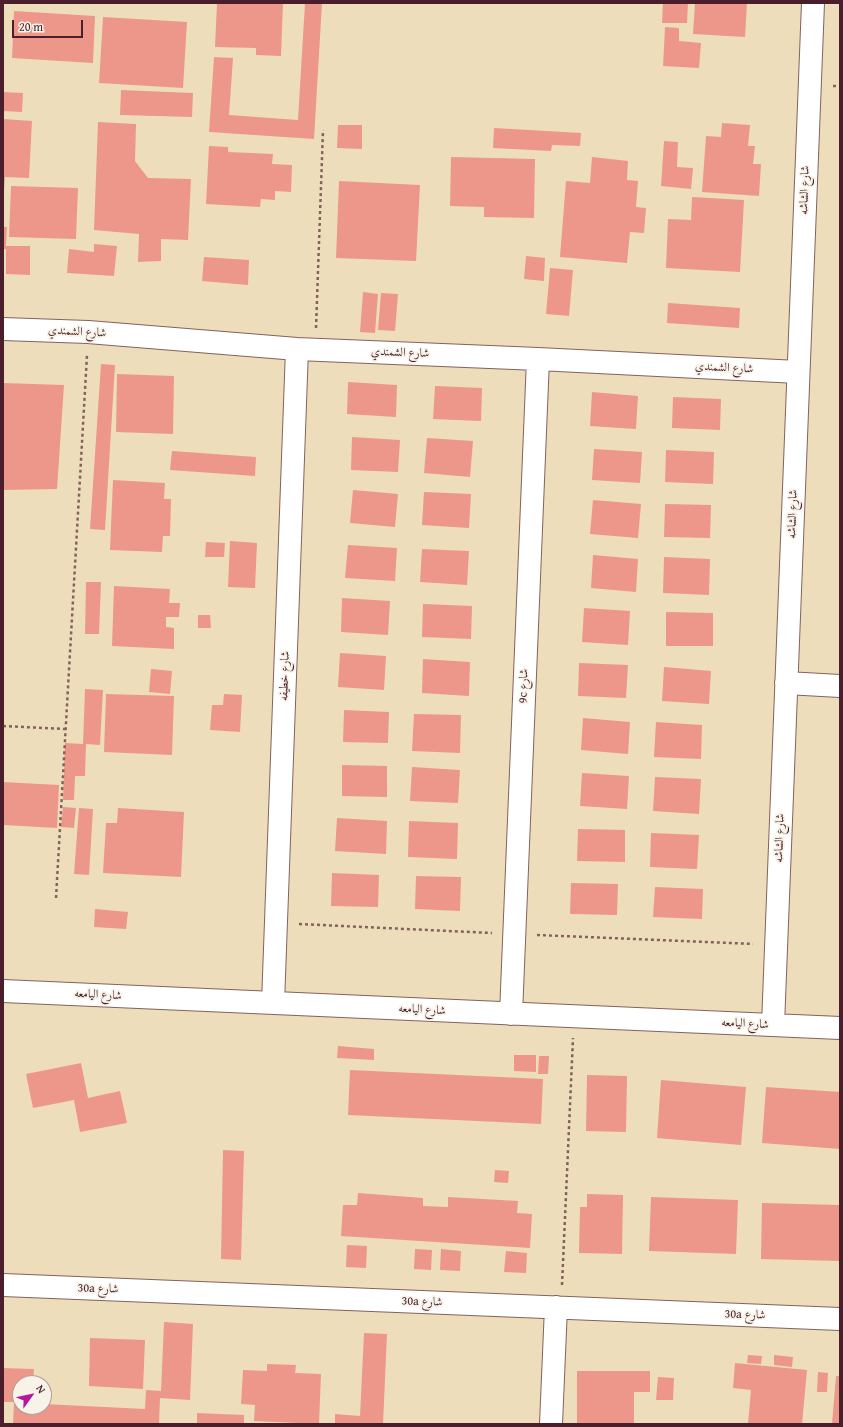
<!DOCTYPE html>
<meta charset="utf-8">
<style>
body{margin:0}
#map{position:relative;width:843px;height:1427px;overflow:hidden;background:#edb;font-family:"Gentium Book Plus",serif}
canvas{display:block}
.frame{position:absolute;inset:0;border:4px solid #4a1f2b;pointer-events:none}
.north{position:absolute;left:12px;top:1375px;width:40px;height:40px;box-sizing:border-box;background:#f7f3e8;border:1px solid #b29e9c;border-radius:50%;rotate:57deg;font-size:11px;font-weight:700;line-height:16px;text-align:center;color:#4a1f2b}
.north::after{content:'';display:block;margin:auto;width:14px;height:18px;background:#b5179e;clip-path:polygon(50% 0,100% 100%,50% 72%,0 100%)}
.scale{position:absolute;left:12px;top:20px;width:71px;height:18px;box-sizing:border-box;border:2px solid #4a1f2b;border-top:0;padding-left:5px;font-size:12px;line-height:14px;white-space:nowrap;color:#4a1f2b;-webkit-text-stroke:3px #f7f3e8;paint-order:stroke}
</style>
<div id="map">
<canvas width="843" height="1427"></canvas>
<div class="frame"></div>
<div class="north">N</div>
<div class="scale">20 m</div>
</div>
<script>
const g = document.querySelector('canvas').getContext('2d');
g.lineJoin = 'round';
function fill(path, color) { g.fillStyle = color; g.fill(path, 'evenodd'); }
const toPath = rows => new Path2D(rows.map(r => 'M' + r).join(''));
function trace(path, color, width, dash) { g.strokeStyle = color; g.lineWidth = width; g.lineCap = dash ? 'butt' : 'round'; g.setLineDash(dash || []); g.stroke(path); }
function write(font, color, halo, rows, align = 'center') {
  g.font = font + ' "Gentium Book Plus",Amiri,serif'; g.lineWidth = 3.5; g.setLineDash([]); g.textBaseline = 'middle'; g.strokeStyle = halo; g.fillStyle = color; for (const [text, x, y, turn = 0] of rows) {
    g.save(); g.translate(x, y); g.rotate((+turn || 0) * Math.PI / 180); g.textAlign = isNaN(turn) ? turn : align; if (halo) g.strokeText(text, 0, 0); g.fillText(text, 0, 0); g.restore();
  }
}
const building = toPath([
 [217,3,283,3,281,56,256,55,256,48,215,47],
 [305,3,322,3,314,139,209,132,214,57,233,58,229,115,298,120],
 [663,3,688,3,687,23,662,23],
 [695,3,747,3,745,37,693,34],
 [14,11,95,16,93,63,12,58],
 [103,17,187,22,183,88,99,83],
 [665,27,679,28,679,41,701,43,699,68,663,66],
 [121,90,193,93,192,117,120,115],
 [3,92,23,93,22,112,3,111],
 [3,119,32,121,29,178,5,177,4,192,3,192],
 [98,122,136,124,135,161,148,178,191,179,188,240,161,239,161,261,138,262,139,234,94,230],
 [722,123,750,125,748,146,755,146,753,164,761,164,759,196,702,192,706,136,721,137],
 [338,125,362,125,362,149,337,148],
 [494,128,581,133,580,146,552,145,551,151,493,148],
 [664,141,678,142,677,167,693,168,691,189,661,186],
 [209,146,228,147,228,152,273,154,272,164,292,165,291,192,275,191,275,200,261,199,260,207,206,204],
 [451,157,535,159,534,218,484,217,484,207,450,206],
 [592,157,628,161,627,180,638,181,636,207,646,208,644,233,630,232,627,263,560,257,566,181,590,183],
 [339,181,420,185,416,261,336,258],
 [11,186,78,188,76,239,9,237],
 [692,197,744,200,740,272,666,268,668,219,691,220],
 [3,227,7,227,6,246,30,246,30,275,6,274,6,249,3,249],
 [94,244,117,246,114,276,67,273,69,249,94,252],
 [526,256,545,258,544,281,524,279],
 [204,257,249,260,248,285,202,281],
 [550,268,573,270,569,316,546,314],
 [363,292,378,294,375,333,360,332],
 [381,293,398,294,395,331,378,330],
 [668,303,740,308,739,328,667,323],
 [101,364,115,365,105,530,90,529],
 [117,374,174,376,173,434,116,432],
 [348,382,397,385,396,417,347,414],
 [3,383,64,385,57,489,3,490],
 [435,386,482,388,481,421,433,419],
 [592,392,638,396,636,429,590,426],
 [673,397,721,399,720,430,672,428],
 [352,437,400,440,398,472,351,470],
 [427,438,473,441,470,477,424,473],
 [594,449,642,452,640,483,592,480],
 [666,450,714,452,713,484,665,482],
 [172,451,256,457,255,476,170,470],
 [113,480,165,483,164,499,171,499,170,536,163,536,162,552,110,550],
 [353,490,398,494,395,527,350,523],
 [424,492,471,494,469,528,422,525],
 [593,500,641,504,638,538,590,534],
 [665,504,711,505,710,538,664,537],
 [230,541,257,543,255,588,228,587],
 [206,542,225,543,224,557,205,557],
 [348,545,397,548,395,581,345,578],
 [422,549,469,551,467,585,420,582],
 [593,555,638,559,636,592,591,588],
 [664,557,710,559,709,595,663,593],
 [86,582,101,582,99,634,85,634],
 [114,586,170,589,169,603,180,603,179,617,166,617,166,627,174,628,174,649,112,646],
 [342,598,390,601,388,635,341,632],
 [423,604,472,606,471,639,422,637],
 [584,608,630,611,628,645,582,642],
 [666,612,713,613,713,646,666,646],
 [198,615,210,615,211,628,198,628],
 [340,653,386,656,384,690,338,687],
 [423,659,470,662,469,696,422,693],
 [579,663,628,665,626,698,578,696],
 [664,667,711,671,709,704,662,701],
 [151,669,172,671,170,694,149,692],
 [85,689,103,690,100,745,86,744,85,776,75,776,74,800,63,800,65,743,83,744],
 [106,694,174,696,172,755,104,752],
 [224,694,242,695,240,732,210,730,212,705,223,705],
 [344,710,389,712,388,743,343,742],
 [414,714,461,715,460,753,412,751],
 [583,718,630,722,628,754,581,750],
 [656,722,702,725,701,759,654,757],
 [342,765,387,766,387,797,342,796],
 [412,767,460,770,458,803,410,801],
 [582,773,629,776,627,809,580,806],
 [655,777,701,779,699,814,653,811],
 [3,782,59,785,57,828,3,825],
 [63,807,76,808,74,828,61,827],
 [79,808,93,809,89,875,74,874],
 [118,808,184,812,181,877,103,873,106,823,117,823],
 [337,818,387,821,386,854,335,851],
 [409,821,458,823,457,859,408,857],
 [578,829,625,830,625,862,577,861],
 [651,833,699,835,697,869,650,867],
 [332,873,379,875,378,907,331,906],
 [416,876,461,877,460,911,415,909],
 [571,883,618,884,617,915,570,914],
 [655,887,703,889,702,919,653,917],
 [95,909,128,912,126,929,94,927],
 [338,1046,374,1049,374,1060,337,1058],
 [514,1055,536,1055,536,1072,514,1071],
 [539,1056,549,1056,548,1074,538,1074],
 [81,1063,88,1098,120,1091,127,1123,80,1132,74,1100,33,1108,26,1074],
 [350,1070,543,1079,541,1124,348,1115],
 [587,1075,627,1076,626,1132,586,1131],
 [661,1080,746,1087,741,1145,657,1138],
 [766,1087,840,1092,840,1149,762,1143],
 [223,1150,244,1151,241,1260,221,1259],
 [495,1170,509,1171,508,1183,494,1182],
 [358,1193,423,1198,423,1206,448,1207,448,1197,518,1201,517,1213,532,1214,530,1248,341,1236,343,1205,357,1205],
 [587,1194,623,1195,622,1254,579,1253,580,1207,587,1207],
 [651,1197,738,1200,736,1254,649,1251],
 [762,1203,840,1205,840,1261,761,1259],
 [347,1245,367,1246,366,1268,346,1267],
 [415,1249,432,1250,431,1270,414,1269],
 [441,1249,461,1251,460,1271,440,1270],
 [506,1251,527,1253,526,1273,504,1272],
 [164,1322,193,1324,190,1400,160,1398,159,1424,13,1424,14,1402,3,1402,3,1368,34,1369,33,1383,20,1383,20,1407,44,1407,44,1404,145,1409,146,1390,161,1391],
 [364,1333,387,1334,383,1424,335,1424,335,1414,360,1416],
 [90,1338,145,1340,143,1389,89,1386],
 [748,1355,762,1356,761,1364,747,1363],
 [774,1355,793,1357,792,1367,774,1365],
 [735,1363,807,1370,802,1424,748,1424,751,1390,733,1388],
 [267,1364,296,1365,295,1373,321,1374,319,1424,254,1421,255,1405,241,1404,243,1370,267,1371],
 [577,1371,650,1371,650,1392,634,1392,634,1424,577,1424],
 [818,1372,828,1373,827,1392,817,1392],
 [836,1376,840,1376,840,1424,832,1424],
 [658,1377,674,1378,673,1400,656,1400],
 [197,1413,244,1415,244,1424,197,1424]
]);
const path = toPath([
 [833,86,840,86],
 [316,328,323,130],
 [3,726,65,729],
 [56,898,87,355],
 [299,924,492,933],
 [537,935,753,944],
 [562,1285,573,1038]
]);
const minor = toPath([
 [3,329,88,332,297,349,538,359,798,372],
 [786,683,840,686],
 [3,991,840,1028],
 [273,1003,297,349],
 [511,1014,538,359],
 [773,1025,813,3],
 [3,1285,840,1319],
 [551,1424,556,1307]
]);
const streetNames = [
 ["شارع الشاشه",805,190,-88],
 ["شارع الشمندي",77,332,3],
 ["شارع الشمندي",400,353,2],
 ["شارع الشمندي",724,368,3],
 ["شارع الشاشه",793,514,-88],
 ["شارع خطيفه",285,676,-88],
 ["9c شارع",524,686,-88],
 ["شارع الشاشه",780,838,-88],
 ["شارع اليامعه",98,995,3],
 ["شارع اليامعه",422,1010,3],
 ["شارع اليامعه",745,1024,3],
 ["30a شارع",98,1289,2],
 ["30a شارع",422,1302,2],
 ["30a شارع",745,1315,2]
];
fill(building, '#ed978b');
trace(minor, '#83625d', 24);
trace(path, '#83625d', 2.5, [3, 3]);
trace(minor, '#fff', 22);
write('12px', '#4a1f2b', '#f7f3e8', streetNames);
</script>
